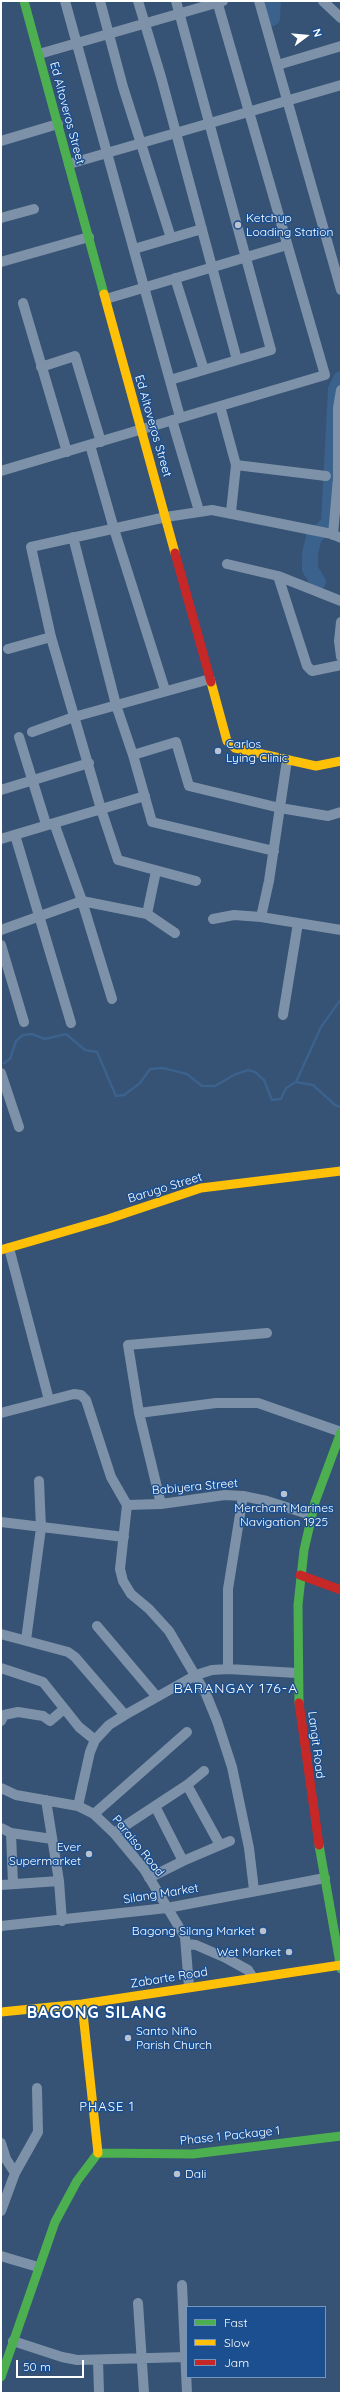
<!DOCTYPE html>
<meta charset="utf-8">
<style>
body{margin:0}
#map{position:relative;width:342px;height:2394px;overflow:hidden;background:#365274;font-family:Quicksand,sans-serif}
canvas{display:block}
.frame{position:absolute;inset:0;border:2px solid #fff;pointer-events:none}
.legend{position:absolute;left:186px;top:2306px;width:140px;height:72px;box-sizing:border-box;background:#1b4f8f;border:1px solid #7695bc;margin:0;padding:5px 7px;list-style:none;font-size:12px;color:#fff}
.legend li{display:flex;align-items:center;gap:8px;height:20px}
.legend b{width:20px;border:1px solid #7695bc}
.north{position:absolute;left:286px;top:16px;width:40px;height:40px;-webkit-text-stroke:3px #1b4f8f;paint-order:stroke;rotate:74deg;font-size:11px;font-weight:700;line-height:16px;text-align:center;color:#fff}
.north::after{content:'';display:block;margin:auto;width:14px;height:18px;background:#fff;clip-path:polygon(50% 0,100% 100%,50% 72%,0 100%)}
.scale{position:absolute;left:16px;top:2360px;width:68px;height:18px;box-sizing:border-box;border:2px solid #fff;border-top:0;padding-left:5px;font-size:12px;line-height:14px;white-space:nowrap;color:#fff;-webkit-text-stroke:3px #1b4f8f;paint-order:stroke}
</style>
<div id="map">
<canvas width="342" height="2394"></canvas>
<div class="frame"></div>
<ul class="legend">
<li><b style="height:5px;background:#4caf50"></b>Fast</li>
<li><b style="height:5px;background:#ffc107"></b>Slow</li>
<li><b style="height:5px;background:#c62828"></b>Jam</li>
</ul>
<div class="north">N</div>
<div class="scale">50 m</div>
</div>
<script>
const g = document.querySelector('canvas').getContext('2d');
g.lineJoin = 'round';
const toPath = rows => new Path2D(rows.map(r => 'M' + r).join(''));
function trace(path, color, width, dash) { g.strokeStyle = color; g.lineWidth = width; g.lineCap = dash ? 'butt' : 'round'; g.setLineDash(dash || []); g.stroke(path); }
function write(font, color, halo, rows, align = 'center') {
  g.font = font + ' Quicksand,sans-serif'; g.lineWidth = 3; g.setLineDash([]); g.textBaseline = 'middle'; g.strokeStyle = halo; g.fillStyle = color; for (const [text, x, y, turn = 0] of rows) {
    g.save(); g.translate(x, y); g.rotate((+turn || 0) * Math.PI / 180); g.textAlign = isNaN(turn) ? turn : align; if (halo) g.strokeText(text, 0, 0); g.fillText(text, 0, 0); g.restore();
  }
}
const stream = toPath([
 [4,1063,10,1059,16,1041,23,1035,32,1034,45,1039,66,1034,85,1050,97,1052,116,1096,124,1095,140,1083,150,1069,163,1068,187,1074,202,1086,215,1086,234,1075,248,1070,255,1072,264,1080,272,1100,281,1099,286,1088,296,1082,321,1027,341,999],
 [296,1082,313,1085,335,1105,341,1107]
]);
const river = toPath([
 [272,18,273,1],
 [318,582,310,569,310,553,314,537,329,523,336,389,341,379]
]);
const street = toPath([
 [65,1,180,417],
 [100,1,123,87,171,238],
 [138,1,161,77,237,360],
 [259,1,341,290],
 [323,1,341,18],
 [39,54,223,1],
 [281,64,341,46],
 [1,141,58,124],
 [69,164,341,85],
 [1,218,34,209],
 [134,249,202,229],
 [1,262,89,237],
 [175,278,204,370],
 [106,299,287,245],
 [23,303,67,452],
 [41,367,75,356,101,442],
 [170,380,271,350,176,1],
 [220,406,236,465,231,512],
 [172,420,199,511],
 [90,445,114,529,165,690],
 [236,465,326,476],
 [1,471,325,375,217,1],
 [333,535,338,478,338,408,341,390],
 [73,537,116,705,133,755,152,822,274,851],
 [227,564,278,576,341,601],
 [278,576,307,666,312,671,341,665],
 [341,622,339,641,341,657],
 [8,649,51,637],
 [32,732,74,717,210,679],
 [19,737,46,824],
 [133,755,176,742,189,786,280,808,328,816,341,812],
 [1,790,89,763],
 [54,823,82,901,112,999],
 [15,835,71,1023],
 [1,839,145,796],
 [196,881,118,860,101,809,51,637,31,547,166,517,212,510,332,534,341,538],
 [147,914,156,871],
 [261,917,269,881,287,760],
 [213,919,234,915,261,917,341,930],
 [1,930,82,901,147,914,175,933],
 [1,945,24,1022],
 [283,1015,298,923],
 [1,1073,19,1127],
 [9,1248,49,1400],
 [1,1413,74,1394,81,1395,86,1400,111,1477,127,1505,120,1569,123,1581,131,1594,149,1609,169,1631,206,1694,217,1721,232,1767,249,1848,254,1890],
 [139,1413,216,1403,258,1403,341,1432],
 [161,1504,139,1413,128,1345,267,1333],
 [127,1505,161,1504,225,1495,243,1496,267,1501,311,1515],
 [1,1522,124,1537],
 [97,1626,157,1697],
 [1,1634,68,1652,75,1657,125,1715],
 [26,1640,41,1528,39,1481],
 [1,1668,43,1682,79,1727,95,1740],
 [228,1669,228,1589,243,1496],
 [1,1721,4,1715,18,1712,43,1716,50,1721,64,1709],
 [187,1785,220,1845],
 [1,1788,16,1795,78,1806,94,1814,114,1833,144,1869,185,1937,189,1987],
 [46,1800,59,1881,62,1921],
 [78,1806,90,1752,95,1740,109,1725,125,1715,196,1675,212,1670,228,1669,297,1673],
 [155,1806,183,1861],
 [94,1814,187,1732],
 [1,1828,11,1833,52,1839],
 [11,1833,13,1884],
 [114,1833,187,1785,204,1771],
 [149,1878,183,1861,230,1841],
 [1,1885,59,1881],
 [1,1926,167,1908,325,1878],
 [187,1944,196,1945,226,1958,248,1970,253,1978],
 [1,2143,6,2159,15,2173],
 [1,2211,15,2173,38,2132,37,2088],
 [1,2256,38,2267],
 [182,2285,187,2393],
 [138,2303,144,2393],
 [13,2341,62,2357,77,2360,186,2357],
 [98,2360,99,2393]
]);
const fast = toPath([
 [24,1,104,294],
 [299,1703,298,1605,304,1550,315,1502,341,1432],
 [319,1845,341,1969],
 [98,2153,193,2154,341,2136],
 [1,2377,55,2222,77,2181,98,2153]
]);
const slow = toPath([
 [104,294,175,553],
 [211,682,227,741,235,748,316,766,341,761],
 [1,1250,108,1219,201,1188,341,1171],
 [82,2004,98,2153],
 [1,2012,82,2004,341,1965]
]);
const jam = toPath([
 [175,553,211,682],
 [300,1575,341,1590],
 [299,1703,319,1845]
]);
const markers = [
 [238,225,4,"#b9c2ce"],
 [218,751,4,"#b9c2ce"],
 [284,1494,4,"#b9c2ce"],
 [89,1854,4,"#b9c2ce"],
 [263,1931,4,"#b9c2ce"],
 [289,1952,4,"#b9c2ce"],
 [128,2038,4,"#b9c2ce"],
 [177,2174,4,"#b9c2ce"]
];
const streetNames = [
 ["Ed Altoveros Street",67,113,75],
 ["Ed Altoveros Street",153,426,74],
 ["Barugo Street",165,1188,-17],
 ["Babiyera Street",195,1487,-5],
 ["Langit Road",316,1745,83],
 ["Paraiso Road",138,1846,51],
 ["Silang Market",161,1894,-9],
 ["Zabarte Road",169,1978,-9],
 ["Phase 1 Package 1",230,2136,-6]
];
const poiNames = [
 ["Ketchup",246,218],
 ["Loading Station",246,232],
 ["Carlos",226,744],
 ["Lying Clinic",226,758],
 ["Merchant Marines",284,1508,"center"],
 ["Navigation 1925",284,1522,"center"],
 ["Ever",81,1847,"right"],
 ["Supermarket",81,1861,"right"],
 ["Bagong Silang Market",255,1931,"right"],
 ["Wet Market",281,1952,"right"],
 ["Santo Niño",136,2031],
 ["Parish Church",136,2045],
 ["Dali",185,2174]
];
const neighbourhoodNames = [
 ["PHASE 1",107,2107]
];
const quarterNames = [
 ["BARANGAY 176-A",236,1689]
];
const districtNames = [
 ["BAGONG SILANG",97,2013]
];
trace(stream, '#3b618d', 2.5);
trace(river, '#3b618d', 16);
trace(street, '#7d92a8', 10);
trace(fast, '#4caf50', 9);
trace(slow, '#ffc107', 9);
trace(jam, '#c62828', 9);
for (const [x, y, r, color] of markers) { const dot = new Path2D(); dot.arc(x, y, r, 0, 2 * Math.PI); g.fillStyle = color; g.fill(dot); trace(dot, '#1b4f8f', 1.5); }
write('12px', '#fff', '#1b4f8f', streetNames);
write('12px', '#fff', '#1b4f8f', poiNames, 'left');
g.letterSpacing = '1px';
write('13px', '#fff', '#1b4f8f', neighbourhoodNames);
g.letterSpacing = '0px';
g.letterSpacing = '1px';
write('14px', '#fff', '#1b4f8f', quarterNames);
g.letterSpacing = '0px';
g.letterSpacing = '1px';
write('bold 16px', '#fff', '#1b4f8f', districtNames);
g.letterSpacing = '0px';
</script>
